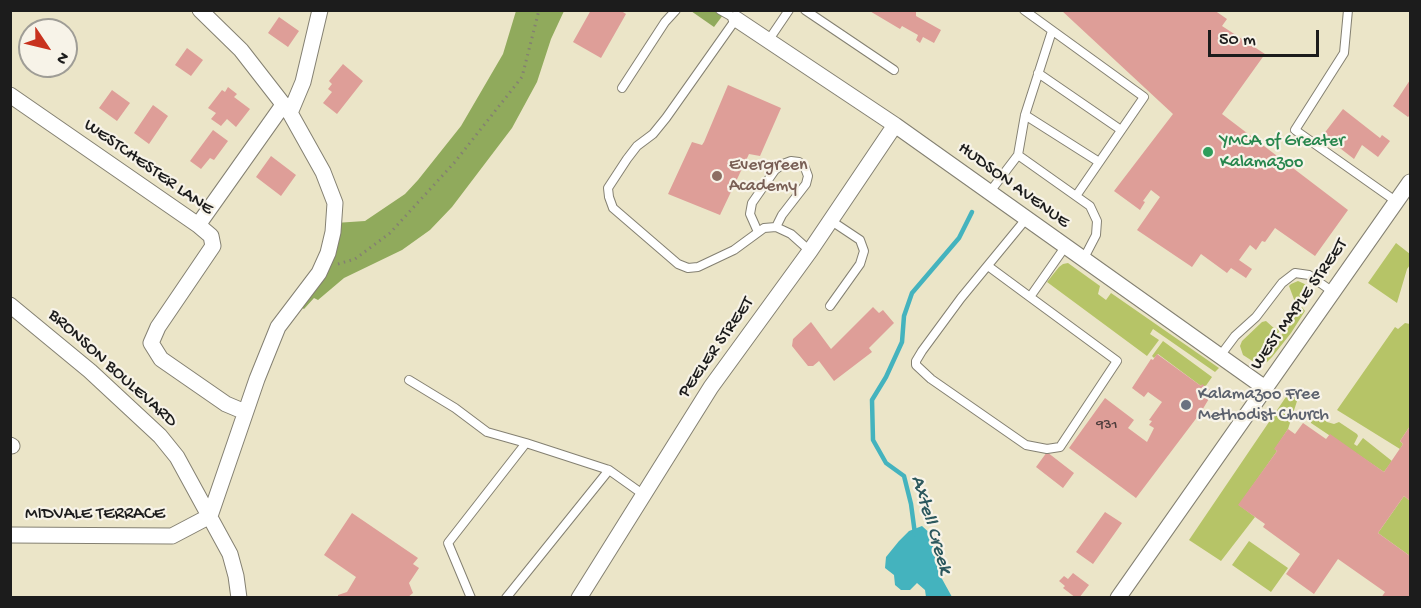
<!DOCTYPE html>
<style>
body{margin:0}
#map{position:relative;width:1421px;height:608px;overflow:hidden;background:#ebe5c8;font-family:"Gochi Hand",sans-serif}
canvas{display:block}
.frame{position:absolute;inset:0;border:12px solid #1c1c1c;pointer-events:none}
.north{position:absolute;left:18px;top:18px;width:60px;height:60px;box-sizing:border-box;background:#f7f3e8;border:2px solid #9f9d96;border-radius:50%;rotate:125deg;font-size:16px;font-weight:700;line-height:24px;text-align:center;color:#1c1c1c}
.north::after{content:'';display:block;margin:auto;width:21px;height:27px;background:#c8321e;clip-path:polygon(50% 0,100% 100%,50% 72%,0 100%)}
.scale{position:absolute;left:1208px;top:30px;width:111px;height:27px;box-sizing:border-box;border:3px solid #1c1c1c;border-top:0;padding-left:8px;font-size:18px;line-height:21px;white-space:nowrap;color:#1c1c1c;-webkit-text-stroke:4px #f7f3e8;paint-order:stroke}
</style>
<div id="map">
<canvas width="1421" height="608"></canvas>
<div class="frame"></div>
<div class="north">N</div>
<div class="scale">50 m</div>
</div>
<script>
const g = document.querySelector('canvas').getContext('2d');
g.lineJoin = 'round';
function fill(path, color) { g.fillStyle = color; g.fill(path, 'evenodd'); }
const toPath = rows => new Path2D(rows.map(r => 'M' + r).join(''));
function trace(path, color, width, dash) { g.strokeStyle = color; g.lineWidth = width; g.lineCap = dash ? 'butt' : 'round'; g.setLineDash(dash || []); g.stroke(path); }
function write(font, color, halo, rows, align = 'center') {
  g.font = font + ' "Gochi Hand",sans-serif'; g.lineWidth = 4.5; g.setLineDash([]); g.textBaseline = 'middle'; g.strokeStyle = halo; g.fillStyle = color; for (const [text, x, y, turn = 0] of rows) {
    g.save(); g.translate(x, y); g.rotate((+turn || 0) * Math.PI / 180); g.textAlign = isNaN(turn) ? turn : align; if (halo) g.strokeText(text, 0, 0); g.fillText(text, 0, 0); g.restore();
  }
}
const green = toPath([
 [1396,243,1410,254,1410,265,1407,269,1397,303,1368,283],
 [1068,263,1100,286,1098,294,1106,300,1111,293,1219,368,1215,372,1153,329,1150,334,1159,340,1147,356,1047,282,1059,267,1063,264],
 [1298,281,1309,286,1279,332,1254,362,1243,355,1240,346,1242,341,1262,322,1266,321,1276,330,1295,302,1289,286,1291,284],
 [1302,307,1305,311,1291,333,1272,357,1267,362,1260,364],
 [1405,323,1410,324,1410,426,1400,441,1403,444,1400,449,1337,410,1395,327,1398,329],
 [1163,341,1212,377,1205,387,1202,385,1201,386,1158,354,1154,358,1152,356],
 [1292,388,1298,398,1288,429,1275,449,1277,451,1239,505,1255,517,1221,561,1189,540],
 [1317,409,1321,409,1321,416,1327,422,1334,424,1339,422,1357,434,1358,436,1354,444,1357,446,1363,438,1392,461,1384,472,1311,423,1311,413],
 [1404,496,1410,501,1410,556,1378,533],
 [1249,541,1288,568,1271,592,1232,565]
]);
const forest = toPath([
 [516,11,564,11,551,39,537,82,512,128,452,207,430,230,402,250,344,278,318,300,314,298,304,309,296,304,320,273,335,223,365,221,405,194,418,180,461,126,503,54],
 [691,11,726,11,714,27]
]);
const water = toPath([
 [922,526,934,537,935,555,941,577,952,597,926,597,925,590,917,583,910,590,901,590,895,585,894,575,885,568,886,557,899,541,909,531]
]);
const stream = toPath([
 [915,534,911,504,904,476,886,463,873,440,872,400,886,377,902,342,904,316,912,293,959,238,972,212]
]);
const building = toPath([
 [591,10,620,10,626,14,601,58,573,42],
 [868,10,916,10,916,16,941,30,934,43,923,37,920,43,916,40,918,35,902,26,900,29],
 [1061,10,1214,10,1227,19,1222,26,1265,54,1222,114,1348,210,1315,256,1275,228,1265,242,1262,241,1256,250,1250,245,1239,260,1252,269,1246,278,1231,268,1227,273,1201,254,1192,267,1137,230,1160,197,1151,190,1143,201,1145,202,1140,210,1114,191,1173,114],
 [279,17,299,31,288,47,268,33],
 [187,48,203,60,191,76,175,65],
 [343,64,363,81,337,114,323,103,332,92,328,89,332,84,329,81],
 [1410,80,1410,115,1408,117,1393,106],
 [728,85,781,108,760,156,749,154,720,215,668,194,692,142,702,145,704,142],
 [228,87,237,94,234,97,250,109,236,127,227,119,221,126,211,119,216,113,208,108,222,90,225,92],
 [112,90,130,103,117,121,99,108],
 [153,105,168,116,149,144,134,133],
 [1343,109,1380,138,1382,135,1390,141,1378,157,1362,145,1354,159,1323,135],
 [213,130,228,141,214,160,210,158,201,169,190,161],
 [271,156,296,175,281,196,256,177],
 [873,307,879,313,883,310,894,323,869,348,872,352,834,381,819,361,813,366,808,366,792,346,793,339,811,322,831,349],
 [1157,354,1201,386,1202,384,1213,392,1201,412,1136,498,1069,448,1105,398,1134,420,1128,428,1147,442,1154,428,1149,425,1152,421,1149,420,1162,402,1148,392,1144,397,1132,388,1151,359,1153,360],
 [1303,423,1326,439,1330,434,1384,472,1403,444,1400,441,1410,426,1410,501,1404,496,1378,533,1410,556,1410,598,1381,598,1385,592,1338,559,1314,594,1286,574,1300,554,1263,527,1265,524,1238,505,1277,451,1274,449,1288,429,1295,434],
 [1047,452,1074,473,1063,488,1036,467],
 [1105,512,1122,523,1093,564,1076,552],
 [352,513,418,558,413,564,419,568,409,583,413,593,407,598,338,598,338,595,347,592,356,577,324,555],
 [1073,573,1089,585,1079,598,1076,598,1063,588,1065,586,1059,581,1064,576,1068,579]
]);
const path = toPath([
 [338,264,355,259,390,233,454,163,522,77,539,10]
]);
const service = toPath([
 [720,10,736,19,666,118,653,134,637,146,627,159,608,188,609,197,613,208,678,264,688,268,698,267,734,250,764,228,776,227,791,234,810,251],
 [805,10,894,70],
 [1024,10,1144,97,1076,196],
 [1348,10,1344,53,1295,130,1397,202],
 [768,41,789,10],
 [1038,73,1121,130],
 [622,88,665,22,676,10],
 [1025,115,1099,162],
 [1018,155,1025,115,1052,31],
 [989,193,1018,155,1090,206,1097,221,1096,235,1083,260],
 [1026,219,961,298,922,351,916,361,916,365,931,379,1026,445,1047,449,1060,447,1117,361,1030,297,1065,247],
 [758,232,750,214,752,203,775,170,783,164,791,161,799,162,805,168,808,176,806,184,782,215,776,227],
 [988,266,1030,297],
 [830,306,860,264,864,251,860,240,830,220],
 [1220,356,1235,336,1256,317,1282,283,1295,273,1309,275,1333,292],
 [409,380,455,408,487,432,526,443],
 [471,598,448,543,526,443,609,470,644,495],
 [506,598,609,470]
]);
const minor = toPath([
 [736,19,895,125,1265,388],
 [10,95,198,225,211,236,213,246,158,327,151,343,161,359,226,404,245,412],
 [290,113,303,82,320,10],
 [198,225,283,105],
 [10,305,90,371,160,436,177,457,230,554,236,576,239,598],
 [10,445,12,446],
 [10,535,172,536,210,516,257,379,278,327,319,273,328,253,333,232,335,203,323,172,290,113,241,50,200,10],
 [579,598,711,387,810,251,895,125],
 [1118,598,1410,182]
]);
const markers = [
 [1208,152,6,"#2e9e5b"],
 [717,176,6,"#8d6e63"],
 [1186,405,6,"#6b7280"]
];
const numberNames = [
 ["931",1107,426]
];
const leisureNames = [
 ["YMCA of Greater",1220,142],
 ["Kalamazoo",1220,163]
];
const educationNames = [
 ["Evergreen",729,166],
 ["Academy",729,187]
];
const streetNames = [
 ["WESTCHESTER LANE",148,168,35],
 ["HUDSON AVENUE",1013,186,36],
 ["WEST MAPLE STREET",1300,305,-55],
 ["PEELER STREET",717,348,-55],
 ["BRONSON BOULEVARD",112,369,42],
 ["MIDVALE TERRACE",95,515]
];
const worshipNames = [
 ["Kalamazoo Free",1198,395],
 ["Methodist Church",1198,416]
];
const waterNames = [
 ["Axtell Creek",930,525,73]
];
fill(green, '#b6c467');
fill(forest, '#90aa5c');
fill(water, '#44b3be');
trace(stream, '#44b3be', 4.5);
fill(building, '#de9e98');
trace(service, '#848072', 10);
trace(minor, '#848072', 17);
trace(path, '#848072', 3, [1.5, 4.5]);
trace(service, '#fff', 8);
trace(minor, '#fff', 15);
for (const [x, y, r, color] of markers) { const dot = new Path2D(); dot.arc(x, y, r, 0, 2 * Math.PI); g.fillStyle = color; g.fill(dot); trace(dot, '#f7f3e8', 2); }
write('15px', '#4c3c3b', null, numberNames);
write('18px', '#27864d', '#f7f3e8', leisureNames, 'left');
write('18px', '#785e54', '#f7f3e8', educationNames, 'left');
write('18px', '#1c1c1c', '#f7f3e8', streetNames);
write('18px', '#5b616d', '#f7f3e8', worshipNames, 'left');
write('italic 20px', '#2c585d', '#f7f3e8', waterNames);
</script>
